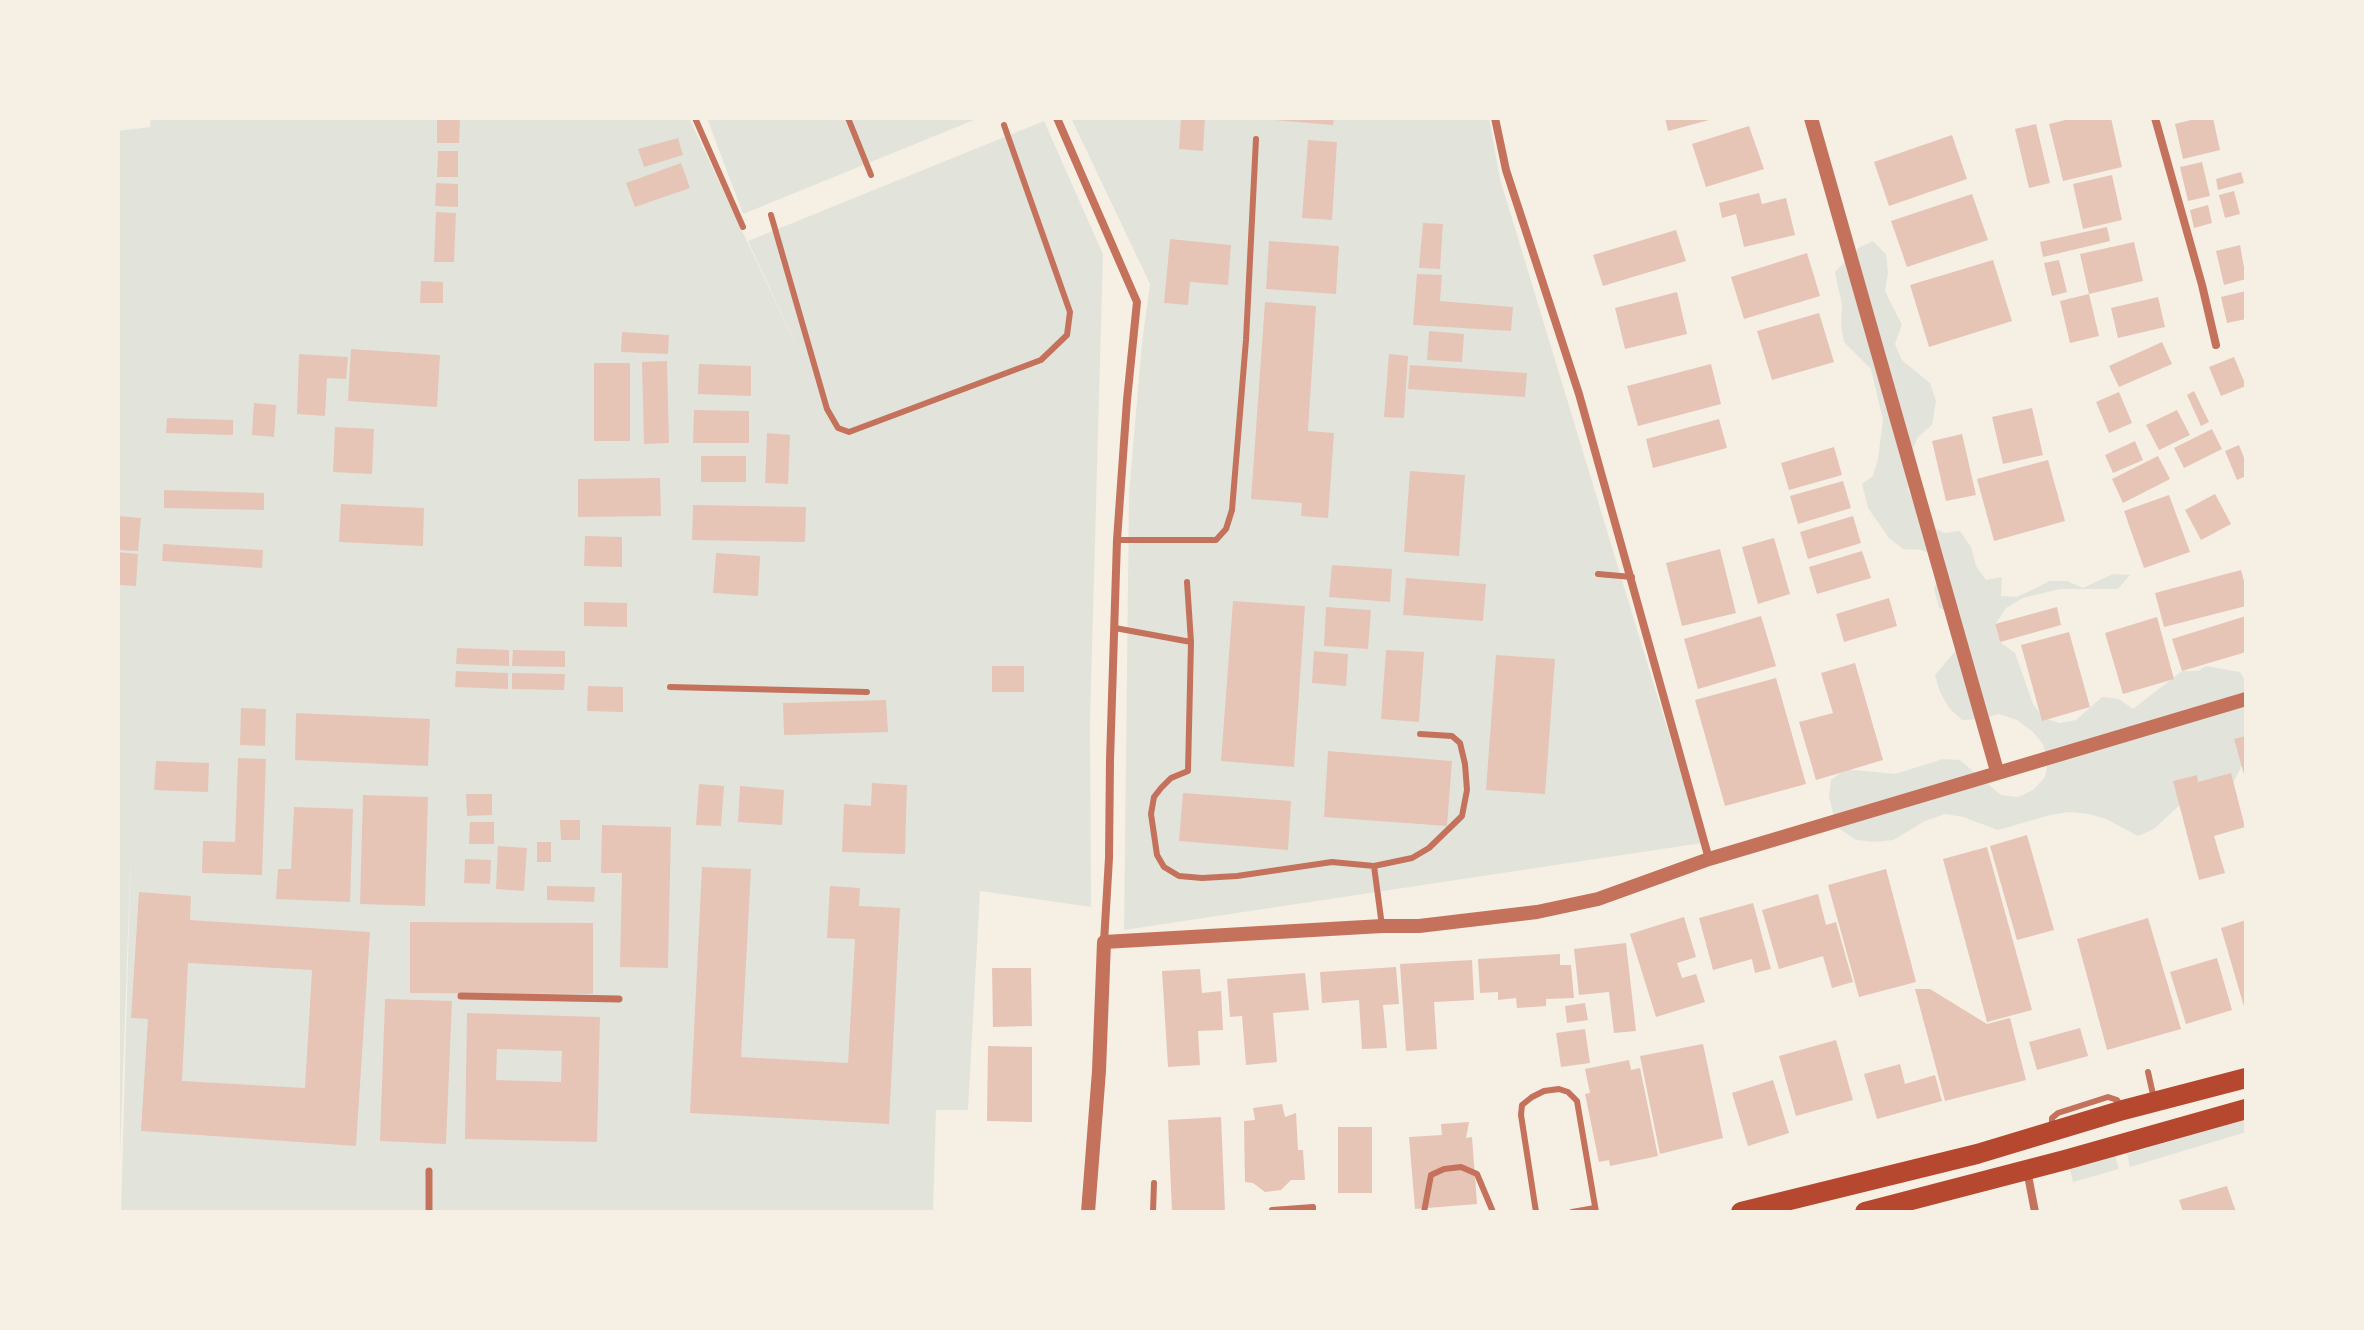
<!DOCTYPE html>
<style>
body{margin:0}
#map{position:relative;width:2364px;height:1330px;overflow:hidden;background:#f6efe4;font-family:"Open Sans",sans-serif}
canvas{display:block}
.frame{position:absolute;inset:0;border:120px solid #f6efe4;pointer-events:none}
</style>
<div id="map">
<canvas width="2364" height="1330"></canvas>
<div class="frame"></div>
</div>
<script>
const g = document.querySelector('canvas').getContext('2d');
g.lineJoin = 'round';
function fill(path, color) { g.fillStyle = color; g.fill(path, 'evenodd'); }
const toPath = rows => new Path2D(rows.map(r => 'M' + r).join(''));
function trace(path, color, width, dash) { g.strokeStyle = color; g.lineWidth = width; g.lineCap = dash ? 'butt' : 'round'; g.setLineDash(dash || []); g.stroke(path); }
const green = toPath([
 [151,118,689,118,802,358,748,241,1044,121,1103,254,1090,721,1091,907,980,891,968,1110,936,1110,933,1212,121,1212,131,849,118,1212,118,131,150,127],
 [707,118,979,118,743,214],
 [1071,118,1489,118,1500,179,1702,843,1124,930,1129,493,1142,343,1150,284],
 [1873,241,1886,254,1888,273,1885,291,1902,325,1895,344,1902,360,1930,383,1936,401,1932,425,1918,437,1910,455,1908,490,1917,510,1928,524,1944,533,1960,531,1971,547,1976,566,1986,580,2002,577,2001,596,2017,597,2050,581,2067,581,2083,588,2113,574,2130,575,2118,589,2060,589,2023,598,2006,608,1995,625,2000,642,2015,653,2033,704,2044,718,2060,723,2076,720,2102,697,2119,699,2133,709,2182,671,2198,671,2206,666,2240,672,2246,682,2246,741,2243,763,2234,781,2183,802,2154,829,2138,836,2106,819,2089,814,2069,812,2050,815,1998,830,1963,817,1945,814,1925,821,1893,840,1874,842,1856,840,1840,829,1833,813,1829,796,1831,780,1845,769,1895,774,1943,759,1960,760,2001,795,2018,797,2033,790,2045,777,2048,761,2043,744,2032,731,2017,720,1999,714,1981,719,1962,720,1949,708,1940,692,1935,675,1957,649,1954,617,1939,607,1934,589,1940,572,1938,556,1921,550,1903,549,1889,538,1868,508,1862,484,1873,476,1878,459,1883,420,1871,369,1844,342,1841,325,1842,305,1835,272,1858,248],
 [2246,1119,2246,1132,2130,1167,2127,1154],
 [2115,1156,2119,1169,2073,1182,2070,1169]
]);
const building = toPath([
 [437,118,460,118,459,143,437,143],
 [1181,118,1205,118,1203,151,1179,149],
 [1274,118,1334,118,1333,125,1274,120],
 [1665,118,1713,118,1713,119,1668,131],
 [2074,118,2111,118,2122,167,2063,181,2049,124],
 [2199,118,2213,118,2220,150,2183,159,2175,124],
 [2036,124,2050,183,2029,188,2015,129],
 [1749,126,1764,169,1706,187,1692,144],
 [1952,135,1967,179,1889,206,1874,162],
 [678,138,683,155,644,167,638,149],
 [1308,140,1337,142,1332,220,1302,218],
 [438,151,458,151,458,177,437,177],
 [2202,162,2210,196,2188,201,2180,167],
 [681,163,690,188,635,207,626,183],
 [2241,172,2244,183,2218,190,2216,179],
 [2112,175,2122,220,2083,229,2073,184],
 [436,183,458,184,458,207,435,206],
 [2234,191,2240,214,2225,218,2219,195],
 [1759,193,1762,204,1786,198,1795,235,1744,247,1736,214,1722,218,1719,203],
 [1972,194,1988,240,1907,267,1891,221],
 [2208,205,2212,223,2194,228,2190,210],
 [436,212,456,213,454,262,434,262],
 [1423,223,1443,224,1440,269,1419,268],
 [2107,227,2110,241,2043,257,2040,242],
 [1676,230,1686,261,1603,286,1593,255],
 [1170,239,1231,245,1228,285,1190,282,1188,305,1164,303],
 [1269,241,1339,246,1336,294,1266,289],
 [2134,242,2143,281,2089,294,2080,254],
 [2240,245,2246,279,2224,285,2216,251],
 [1807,253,1820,296,1744,319,1731,277],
 [1993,260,2012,321,1929,347,1910,285],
 [2059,260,2067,292,2052,296,2044,263],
 [1417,274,1442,275,1440,301,1513,307,1511,331,1413,325],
 [421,281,443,282,443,303,420,303],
 [2246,291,2246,319,2227,323,2221,297],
 [1677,292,1687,334,1625,349,1615,308],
 [2089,294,2099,336,2070,343,2060,301],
 [2158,297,2165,327,2118,338,2111,308],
 [1265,302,1316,306,1308,431,1334,433,1328,518,1301,516,1302,503,1251,499],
 [1819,313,1834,362,1772,380,1757,331],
 [1429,331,1464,334,1462,362,1427,360],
 [622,332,669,335,668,354,621,352],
 [2162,342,2172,364,2119,387,2109,366],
 [351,349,440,355,437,407,348,401],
 [299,354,348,357,346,379,327,378,325,416,297,414],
 [1389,354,1408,356,1404,418,1384,417],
 [2234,357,2246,386,2221,396,2209,367],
 [667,361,669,443,644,444,642,362],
 [594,363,630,363,630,441,594,441],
 [699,364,751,366,751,396,698,394],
 [1711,364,1721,404,1638,426,1627,386],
 [1410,365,1527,373,1525,397,1408,389],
 [2194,391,2209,422,2201,426,2187,395],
 [2119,392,2132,423,2109,433,2096,402],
 [254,403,276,405,274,437,252,435],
 [2032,408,2043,455,2003,464,1992,417],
 [694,410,749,411,749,443,693,443],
 [2177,410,2190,435,2159,450,2146,425],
 [167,418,233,420,233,435,166,433],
 [1719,419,1727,448,1653,468,1646,439],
 [335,427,374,429,372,474,333,472],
 [2212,429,2222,449,2184,468,2174,448],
 [767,433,790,435,788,484,765,483],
 [1962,434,1976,495,1946,501,1932,441],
 [2135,441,2143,460,2113,473,2105,455],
 [2239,445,2246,463,2246,476,2237,480,2225,451],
 [1834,447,1842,475,1789,490,1781,463],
 [701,456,746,456,746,482,701,482],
 [2158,456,2170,479,2123,503,2112,479],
 [2048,460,2065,521,1994,541,1977,479],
 [1410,471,1465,475,1459,556,1404,552],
 [660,478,661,516,578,517,578,479],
 [1843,481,1851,508,1798,524,1790,496],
 [164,490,264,493,264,510,164,508],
 [2215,494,2231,524,2201,540,2185,510],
 [2169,495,2190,552,2144,568,2124,511],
 [341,504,424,508,423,546,339,542],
 [693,505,806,507,805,542,692,540],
 [118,516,141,518,138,551,118,550],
 [1853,516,1861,543,1808,559,1800,532],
 [585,536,622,537,622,567,584,566],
 [1774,538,1790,594,1758,604,1742,547],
 [163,544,263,550,262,568,162,561],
 [1720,549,1736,613,1682,626,1666,563],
 [1862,551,1871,578,1817,594,1809,567],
 [118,552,138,554,136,586,118,585],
 [716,553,760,556,758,596,713,593],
 [1332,565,1392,569,1390,602,1329,597],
 [2241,570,2246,589,2246,606,2164,627,2155,593],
 [1406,578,1486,584,1483,621,1403,615],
 [1889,598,1897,626,1844,642,1836,614],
 [1233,601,1305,606,1294,767,1221,761],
 [584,602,627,603,627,627,584,626],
 [1326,607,1371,610,1368,649,1324,646],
 [2057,607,2061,625,2000,642,1995,624],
 [1761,616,1776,666,1698,689,1684,639],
 [2246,616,2246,652,2182,671,2172,639],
 [2157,617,2174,679,2123,694,2105,633],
 [2069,632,2090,707,2042,721,2021,645],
 [457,648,509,650,509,666,456,664],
 [513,650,565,651,565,667,512,666],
 [1386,650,1424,652,1419,722,1381,719],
 [1314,651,1348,654,1346,686,1312,683],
 [1496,655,1555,659,1545,794,1486,790],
 [1855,663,1883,760,1816,780,1799,722,1833,713,1821,673],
 [992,666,1024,666,1024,692,992,692],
 [456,671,508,673,508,689,455,687],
 [512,673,565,674,564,690,512,689],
 [1776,678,1806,784,1725,806,1695,700],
 [588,686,623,687,623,712,587,711],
 [886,700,888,732,784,735,783,703],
 [241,708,266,709,265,746,240,745],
 [296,713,430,719,428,766,295,760],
 [2246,736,2246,778,2245,778,2234,739],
 [1328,751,1452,761,1447,826,1324,817],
 [238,758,266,759,262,875,202,873,203,841,235,842],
 [156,761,209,763,208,792,154,790],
 [2231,773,2245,827,2214,836,2225,873,2199,880,2173,781,2197,775,2198,782],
 [872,783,907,785,905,854,842,852,844,804,871,806],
 [699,784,724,786,721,826,696,825],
 [740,786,784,790,782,825,738,822],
 [1183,793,1291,801,1288,850,1179,841],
 [466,794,492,794,492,815,467,816],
 [363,795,428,797,425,906,360,904],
 [294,807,353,809,350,902,276,899,278,869,291,869],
 [560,820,580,820,580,840,561,840],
 [470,822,494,822,494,844,469,844],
 [602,825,671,827,668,968,620,967,622,873,601,873],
 [2027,835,2054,930,2017,940,1990,846],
 [537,842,551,842,551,862,537,862],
 [498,846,527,848,524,891,496,889],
 [1987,847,2032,1010,1987,1022,1943,859],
 [465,859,491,860,490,884,464,883],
 [702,867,751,869,741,1057,848,1063,855,939,827,938,830,886,860,888,859,906,900,908,889,1124,690,1113],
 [1886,869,1916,982,1859,997,1828,885],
 [547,886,595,887,594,902,547,900],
 [139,892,191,896,190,920,370,932,356,1146,141,1131,148,1019,131,1018],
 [188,963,312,970,305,1088,182,1081],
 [1818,894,1826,925,1836,922,1853,982,1832,988,1823,956,1779,969,1762,910],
 [1753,903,1771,969,1755,973,1752,959,1713,970,1699,918],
 [1684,917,1696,957,1677,963,1682,978,1696,974,1705,1002,1656,1017,1630,934],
 [2148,918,2181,1029,2107,1050,2077,939],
 [2246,920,2246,1010,2245,1010,2221,928],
 [410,922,593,923,593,994,410,993],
 [1626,943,1636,1031,1614,1033,1609,992,1579,995,1574,949],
 [1560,954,1560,965,1571,965,1574,998,1546,999,1546,1006,1517,1008,1516,998,1498,1000,1498,992,1480,993,1478,959],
 [2217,958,2232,1010,2186,1024,2170,972],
 [1472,960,1474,1000,1434,1002,1437,1049,1406,1051,1400,964],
 [1396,967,1399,1004,1383,1005,1387,1048,1362,1049,1359,1000,1322,1003,1320,972],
 [992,968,1031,968,1032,1026,993,1027],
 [1200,969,1202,993,1221,991,1223,1030,1198,1031,1200,1065,1168,1067,1162,971],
 [1305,973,1309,1010,1273,1013,1277,1062,1246,1065,1242,1016,1230,1017,1227,979],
 [1915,989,1930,989,1987,1024,2010,1018,2026,1080,1945,1101],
 [385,999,452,1001,446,1144,380,1141],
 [1585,1003,1588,1020,1567,1023,1565,1006],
 [467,1013,600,1017,597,1142,465,1139],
 [497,1049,562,1051,561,1082,496,1080],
 [2080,1028,2088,1056,2037,1070,2029,1042],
 [1585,1029,1590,1063,1561,1067,1556,1033],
 [1836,1040,1853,1100,1796,1116,1779,1056],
 [1703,1044,1723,1138,1660,1154,1640,1056],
 [988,1046,1032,1047,1032,1122,987,1121],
 [1629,1060,1631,1070,1640,1068,1658,1156,1610,1166,1609,1160,1599,1162,1585,1094,1590,1093,1585,1069],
 [1900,1064,1905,1084,1935,1075,1942,1101,1877,1119,1864,1074],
 [1773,1080,1789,1133,1748,1146,1732,1093],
 [1282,1104,1285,1117,1296,1113,1298,1150,1303,1150,1305,1180,1291,1180,1281,1190,1265,1192,1253,1183,1245,1182,1244,1121,1255,1120,1253,1108],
 [1221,1117,1225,1211,1172,1212,1168,1120],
 [1469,1122,1466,1138,1472,1137,1477,1204,1415,1209,1409,1137,1442,1135,1441,1124],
 [1338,1127,1372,1127,1372,1193,1338,1193],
 [2227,1186,2236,1212,2183,1212,2179,1200]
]);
const service = toPath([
 [695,118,743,227],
 [848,118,871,175],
 [771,215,827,409,838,428,849,432,1041,360,1067,335,1070,312,1004,125],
 [1117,540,1216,540,1226,529,1232,510,1246,340,1256,139],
 [1598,574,1632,577],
 [1187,582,1191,642,1188,771,1171,778,1161,788,1154,797,1151,814,1157,855,1164,867,1179,876,1202,878,1237,876,1332,862,1374,866,1412,858,1429,848,1462,816,1467,790,1465,764,1460,743,1452,736,1420,734],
 [1115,628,1191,642],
 [670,687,867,692],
 [1374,866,1382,926],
 [2148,1072,2154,1099],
 [2052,1128,2052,1118,2058,1113,2108,1097,2117,1100,2120,1105],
 [1153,1212,1154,1183],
 [1272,1212,1272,1210,1313,1207,1313,1212],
 [1424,1212,1431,1175,1444,1169,1461,1167,1477,1174,1493,1212],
 [1536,1212,1521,1115,1522,1105,1532,1097,1544,1091,1559,1089,1568,1092,1577,1101,1596,1212],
 [1572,1212,1595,1208]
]);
const pedestrian = toPath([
 [461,996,619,999],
 [429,1212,429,1171]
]);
const minor = toPath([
 [1057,118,1137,302,1127,400,1117,540,1110,760,1109,858,1104,942],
 [1495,118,1506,170,1579,394,1709,859],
 [2155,118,2202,285,2216,345],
 [2027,1170,2035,1212]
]);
const tertiary = toPath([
 [1811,118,1997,771],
 [1088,1212,1099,1071,1104,942,1382,926,1419,926,1537,912,1598,899,1709,859,2246,699]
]);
const trunk = toPath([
 [1741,1212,1977,1154,2123,1110,2246,1078],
 [1865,1212,2065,1160,2246,1109]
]);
fill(green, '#e2e4dc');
fill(building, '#e6c5b7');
trace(service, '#c5725c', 6);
trace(pedestrian, '#c5725c', 7);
trace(minor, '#c5725c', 8);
trace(tertiary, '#c5725c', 14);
trace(trunk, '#b5482f', 20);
</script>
